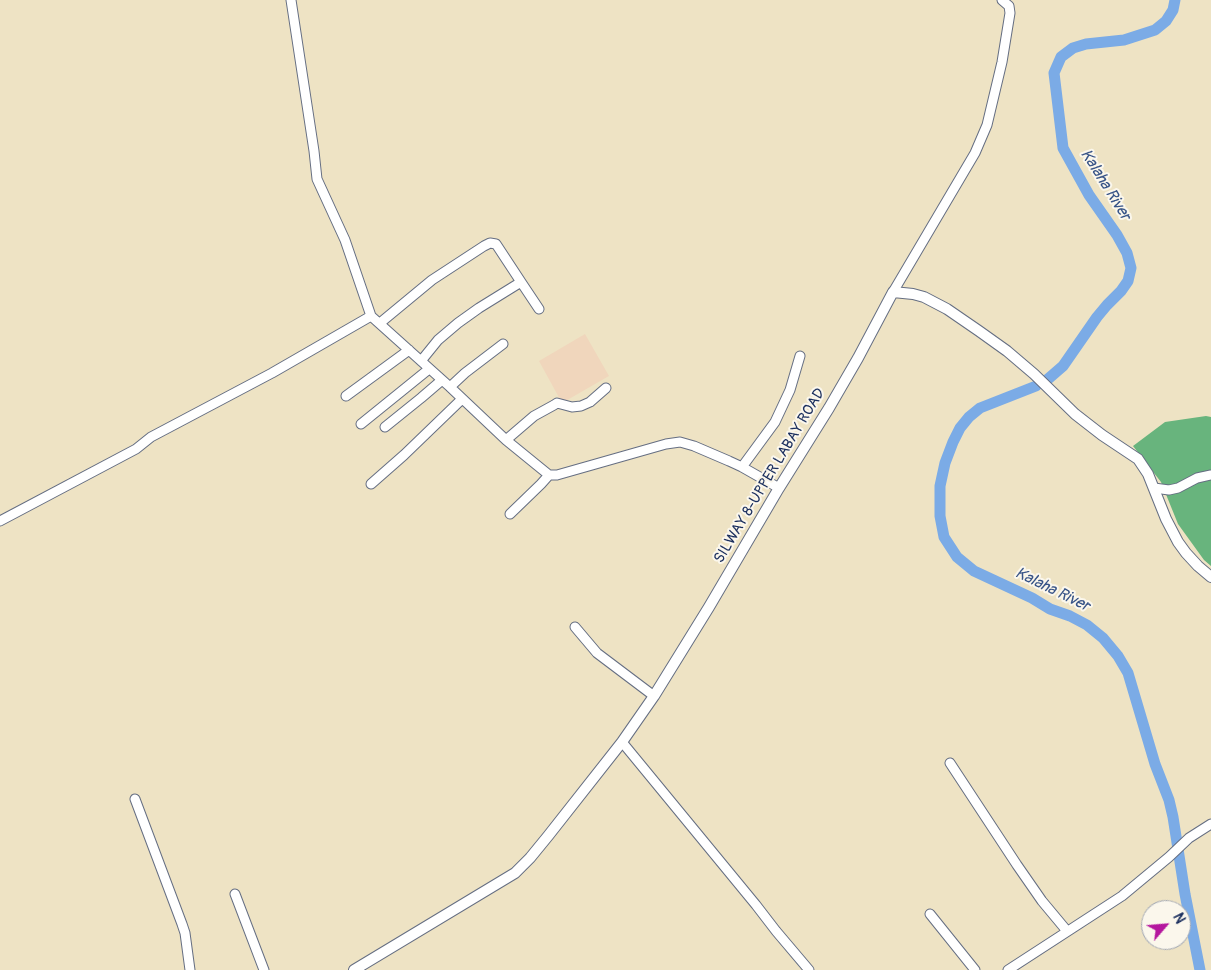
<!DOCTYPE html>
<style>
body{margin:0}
#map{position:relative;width:1211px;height:970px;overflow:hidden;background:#eee3c4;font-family:Pangolin,sans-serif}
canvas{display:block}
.north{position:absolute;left:1141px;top:900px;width:50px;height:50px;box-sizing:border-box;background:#fbf7ec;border:1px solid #a1a7b3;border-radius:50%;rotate:63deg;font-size:14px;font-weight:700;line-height:20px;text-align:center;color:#1b2f5e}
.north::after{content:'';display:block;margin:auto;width:18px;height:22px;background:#b5179e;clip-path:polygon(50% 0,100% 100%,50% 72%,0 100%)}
</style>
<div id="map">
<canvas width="1211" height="970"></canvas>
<div class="north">N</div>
</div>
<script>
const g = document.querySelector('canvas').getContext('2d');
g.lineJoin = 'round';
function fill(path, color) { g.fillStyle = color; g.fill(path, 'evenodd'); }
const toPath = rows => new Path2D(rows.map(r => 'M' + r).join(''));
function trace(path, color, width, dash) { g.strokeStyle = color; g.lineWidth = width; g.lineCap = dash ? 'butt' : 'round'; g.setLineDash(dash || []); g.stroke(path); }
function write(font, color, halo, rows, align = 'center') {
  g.font = font + ' Pangolin,sans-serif'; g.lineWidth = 4; g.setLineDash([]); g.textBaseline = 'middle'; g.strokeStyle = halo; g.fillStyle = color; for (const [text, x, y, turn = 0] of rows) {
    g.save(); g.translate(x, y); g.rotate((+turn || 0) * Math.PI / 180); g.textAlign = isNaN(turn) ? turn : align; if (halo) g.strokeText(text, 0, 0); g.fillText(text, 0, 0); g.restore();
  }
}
const built = toPath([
 [585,334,609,376,562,403,539,361]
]);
const forest = toPath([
 [1206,416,1211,417,1211,566,1204,560,1178,524,1161,482,1133,446,1165,422]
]);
const river = toPath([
 [1048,379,1063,366,1097,317,1107,305,1121,291,1128,281,1131,268,1127,253,1117,235,1089,195,1063,148,1054,73,1061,57,1073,48,1086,44,1124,40,1155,30,1166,21,1173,10,1175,0],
 [1036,386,980,408,969,417,960,428,953,442,945,463,940,486,940,516,944,537,957,557,974,571,1032,598,1050,609,1070,616,1087,625,1103,638,1118,656,1128,673,1155,764,1169,800,1173,817,1185,894,1200,970]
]);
const minor = toPath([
 [291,0,314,151,317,179,345,240,371,316,450,387,506,440,549,475,557,475,666,444,680,442,694,446,729,461,742,467,779,488],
 [521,282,539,309],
 [893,292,975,153,987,125,1002,62,1010,13,1009,6,1002,0],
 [380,323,432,280,484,246,490,243,496,244,521,282,479,308,458,323,438,340,421,361],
 [450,387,465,373,503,344],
 [346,396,409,350],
 [361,424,429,369],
 [385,427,421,398,442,380],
 [506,440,534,416,554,405,557,403,572,407,581,406,590,402,606,388],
 [742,467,775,422,790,390,800,356],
 [371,484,404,455,462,399],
 [1154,488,1169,490,1178,488,1197,478,1211,475],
 [510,514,541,484,549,475],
 [0,521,136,449,151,437,272,373,371,316],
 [575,627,597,653,654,696],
 [622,742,756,905,776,931,809,970],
 [950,763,1017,865,1042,901,1067,931],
 [135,799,182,924,185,933,190,970],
 [235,894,264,970],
 [930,914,975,970],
 [1008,970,1122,896,1169,857,1189,838,1211,824]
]);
const major = toPath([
 [354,970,515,873,530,858,548,836,622,742,654,696,709,607,779,488,829,408,858,358,893,292,913,294,924,297,947,309,979,331,1007,351,1034,374,1075,414,1102,435,1138,459,1148,474,1166,519,1178,542,1186,553,1198,566,1211,577]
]);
const streetNames = [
 ["SILWAY 8-UPPER LABAY ROAD",770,476,-59]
];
const waterNames = [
 ["Kalaha River",1105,185,58],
 ["Kalaha River",1052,590,26]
];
fill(built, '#f0d6bc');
fill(forest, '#68b47d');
trace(river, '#7babe6', 11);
trace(minor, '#656e82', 11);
trace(major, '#656e82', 12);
trace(minor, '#fff', 9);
trace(major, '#fff', 10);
write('15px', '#1b2f5e', '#fbf7ec', streetNames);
write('italic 16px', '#385487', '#fbf7ec', waterNames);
</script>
